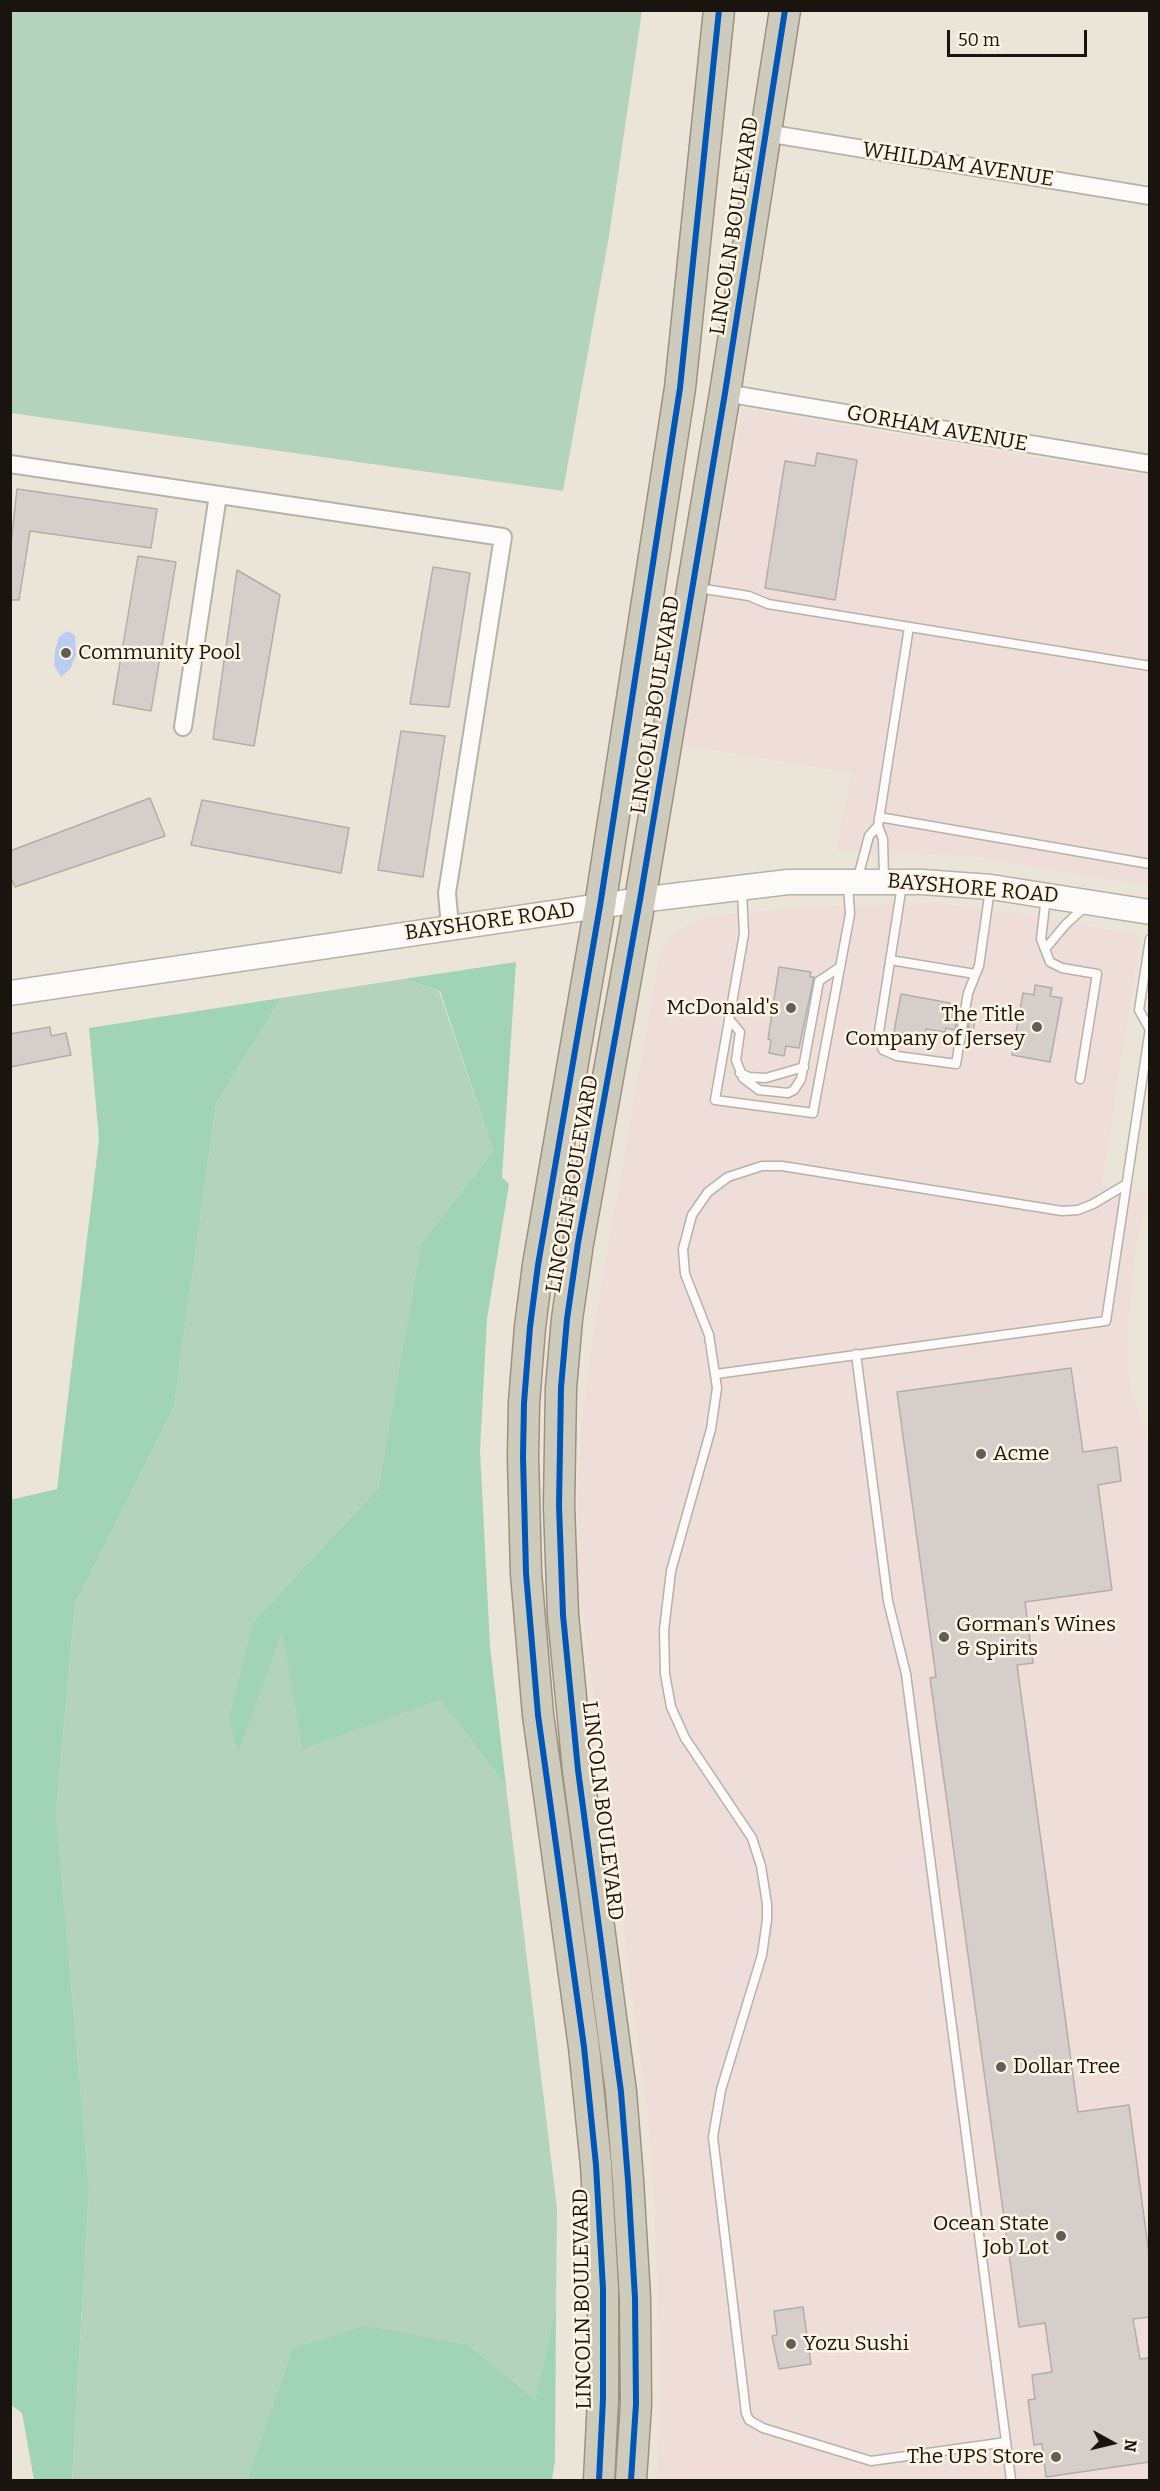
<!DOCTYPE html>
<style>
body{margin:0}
#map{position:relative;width:1160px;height:2491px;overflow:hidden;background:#ebe5d9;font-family:Bitter,serif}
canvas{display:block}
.frame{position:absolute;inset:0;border:12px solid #19150e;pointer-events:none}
.north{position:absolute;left:1082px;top:2413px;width:60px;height:60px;-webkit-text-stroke:4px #fdf4e4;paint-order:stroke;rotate:98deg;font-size:16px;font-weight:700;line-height:24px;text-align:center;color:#19150e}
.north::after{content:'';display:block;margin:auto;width:21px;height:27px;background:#19150e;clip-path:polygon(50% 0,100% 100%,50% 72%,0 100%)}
.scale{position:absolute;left:947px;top:30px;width:140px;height:27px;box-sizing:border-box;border:3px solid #19150e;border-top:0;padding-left:8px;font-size:18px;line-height:21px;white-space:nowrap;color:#19150e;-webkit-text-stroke:4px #fdf4e4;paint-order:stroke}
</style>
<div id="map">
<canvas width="1160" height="2491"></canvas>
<div class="frame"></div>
<div class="north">N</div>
<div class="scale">50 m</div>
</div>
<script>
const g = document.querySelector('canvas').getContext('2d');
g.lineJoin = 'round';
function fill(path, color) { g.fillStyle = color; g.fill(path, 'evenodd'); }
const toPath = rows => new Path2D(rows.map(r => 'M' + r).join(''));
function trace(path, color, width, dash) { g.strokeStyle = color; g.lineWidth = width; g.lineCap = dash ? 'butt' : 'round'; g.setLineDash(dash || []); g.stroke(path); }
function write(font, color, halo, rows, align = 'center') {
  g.font = font + ' Bitter,serif'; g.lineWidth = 5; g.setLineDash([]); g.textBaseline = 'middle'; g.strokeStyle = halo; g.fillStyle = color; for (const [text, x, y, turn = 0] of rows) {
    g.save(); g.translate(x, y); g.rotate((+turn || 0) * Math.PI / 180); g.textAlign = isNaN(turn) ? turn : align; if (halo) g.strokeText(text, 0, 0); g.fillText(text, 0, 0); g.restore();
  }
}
const commercial = toPath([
 [742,409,1149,476,1149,886,970,856,836,851,851,773,681,745],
 [936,903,1016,913,1141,935,1102,1186,1148,1193,1137,1244,1128,1330,1130,1387,1150,1443,1149,2480,656,2480,660,2397,655,2221,649,2129,579,1586,577,1504,582,1418,592,1336,659,956,671,936,689,924,714,915,826,906]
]);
const green = toPath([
 [11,10,642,11,609,236,563,491,11,413],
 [404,979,439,991,493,1151,421,1243,378,1488,253,1622,282,1631,302,1748,440,1700,506,1786,557,2208,556,2307,535,2399,468,2345,292,2349,247,2480,72,2480,89,2188,56,1812,75,1604,174,1407,216,1104,281,998]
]);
const forest = toPath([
 [516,962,502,1177,509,1184,487,1319,480,1450,490,1646,506,1786,440,1700,302,1749,282,1632,238,1753,229,1718,253,1622,378,1488,421,1243,493,1151,440,991,404,979],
 [281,998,216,1104,174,1407,75,1604,56,1812,89,2188,72,2480,34,2480,22,2413,10,2404,10,1500,57,1489,99,1139,89,1028],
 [556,2307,555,2460,552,2480,247,2480,292,2349,365,2326,468,2345,535,2399]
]);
const water = toPath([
 [67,631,75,635,76,655,70,669,61,677,54,665,55,651,59,637]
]);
const building = toPath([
 [817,453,857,460,835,600,765,588,785,461,815,466,817,453],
 [17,489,157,509,151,548,30,531,19,600,10,600,10,553,17,489],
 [138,556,176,562,151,711,113,704,138,556],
 [433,567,470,573,449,707,410,704,433,567],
 [237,570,280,595,254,746,213,739,237,570],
 [401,731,445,736,423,877,378,870,401,731],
 [150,798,165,836,15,887,10,875,10,851,150,798],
 [202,800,349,828,341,873,191,845,202,800],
 [779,967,811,972,810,977,814,977,799,1048,786,1046,784,1056,769,1053,771,1040,768,1039,779,967],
 [1035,985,1052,988,1050,996,1062,998,1050,1062,1012,1055,1023,993,1034,995,1035,985],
 [901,994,950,1003,949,1007,959,1009,955,1030,946,1028,945,1032,926,1029,925,1037,894,1032,901,994],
 [971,1011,976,1012,973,1033,968,1032,971,1011],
 [50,1027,51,1036,66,1033,71,1055,10,1067,10,1034,50,1027],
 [1071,1368,1083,1452,1117,1447,1121,1481,1098,1485,1112,1590,1025,1602,1033,1663,1017,1665,1078,2112,1129,2105,1149,2254,1149,2317,1133,2319,1140,2359,1149,2358,1149,2462,1046,2477,1042,2444,1034,2445,1028,2400,1035,2399,1032,2375,1052,2372,1045,2323,1019,2327,930,1678,936,1677,897,1392,1071,1368],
 [803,2307,811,2364,779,2369,772,2336,777,2335,774,2311,803,2307]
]);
const lane = toPath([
 [698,588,749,596,768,604,1150,666],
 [879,817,1150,864],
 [857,881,869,836,878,826],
 [884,881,883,839,878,826,909,627],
 [902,885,878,1038,883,1050,897,1056,956,1064,968,993,979,966,990,889],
 [742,891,744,934,715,1100,813,1113,850,914,848,885],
 [1046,897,1041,939,1050,962,1062,968,1097,974,1080,1079],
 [1046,948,1066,924,1087,905],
 [890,960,975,974],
 [729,1019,740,1032,736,1060,743,1078,759,1090,788,1093,794,1090,801,1079,819,981,840,967],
 [1149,1028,1139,1010,1150,939],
 [740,1073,749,1077,766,1078,804,1067],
 [856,1354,888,1601,906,1674,1011,2480],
 [716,1374,1106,1321,1150,1028],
 [1006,2442,871,2461,763,2428,749,2420,746,2413,713,2137,721,2090,762,1955,767,1920,767,1904,761,1866,752,1838,685,1738,671,1707,665,1674,664,1630,671,1571,711,1429,717,1388,709,1335,685,1274,683,1249,692,1215,708,1192,728,1177,762,1166,782,1166,1062,1211,1078,1210,1093,1204,1125,1185]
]);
const street = toPath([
 [766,133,1150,196],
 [725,393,1150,464],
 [10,464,503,537,447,893,450,927],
 [183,727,218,495]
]);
const secondary = toPath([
 [10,993,640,900,788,882,922,882,991,887,1150,912]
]);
const highway = toPath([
 [599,2480,603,2399,603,2289,596,2165,584,2047,538,1715,526,1573,523,1457,524,1403,530,1327,538,1265,600,906,680,388,719,10],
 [631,2480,636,2404,635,2298,628,2180,621,2092,578,1770,563,1615,559,1506,561,1388,567,1319,578,1243,640,900,725,393,785,10]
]);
const cycleway = toPath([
 [599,2480,603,2399,603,2289,596,2165,584,2047,538,1715,526,1573,523,1457,524,1403,530,1327,538,1265,600,906,680,388,719,10],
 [631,2480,636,2404,635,2298,628,2180,621,2092,578,1770,563,1615,559,1506,561,1388,567,1319,578,1243,640,900,725,393,785,10]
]);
const markers = [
 [66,653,6,"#625e55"],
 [791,1008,6,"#625e55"],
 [1037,1027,6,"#625e55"],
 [981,1454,6,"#625e55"],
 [944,1637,6,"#625e55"],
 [1001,2067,6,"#625e55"],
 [1061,2236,6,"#625e55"],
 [791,2344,6,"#625e55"],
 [1056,2457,6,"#625e55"]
];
const streetNames = [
 ["WHILDAM AVENUE",958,165,9],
 ["LINCOLN BOULEVARD",735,226,-81],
 ["GORHAM AVENUE",937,429,10],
 ["LINCOLN BOULEVARD",656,705,-81],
 ["BAYSHORE ROAD",973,889,5],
 ["BAYSHORE ROAD",490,922,-8],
 ["LINCOLN BOULEVARD",573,1184,-80],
 ["LINCOLN BOULEVARD",602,1811,83],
 ["LINCOLN BOULEVARD",583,2299,-91]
];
const poiNames = [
 ["Community Pool",78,653],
 ["McDonald's",779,1008,"right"],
 ["The Title",1025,1015,"right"],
 ["Company of Jersey",1025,1039,"right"],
 ["Acme",993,1454],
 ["Gorman's Wines",956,1625],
 ["& Spirits",956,1649],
 ["Dollar Tree",1013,2067],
 ["Ocean State",1049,2224,"right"],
 ["Job Lot",1049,2248,"right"],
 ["Yozu Sushi",803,2344],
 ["The UPS Store",1044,2457,"right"]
];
fill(commercial, '#eeddd8');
fill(green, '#b3d3bd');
fill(forest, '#a1d3b6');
fill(water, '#b9ccf1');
fill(building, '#d6cecb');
trace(building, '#b3ada9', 1.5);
trace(lane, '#b7b2a9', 11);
trace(street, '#b7b2a9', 20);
trace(secondary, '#b7b2a9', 27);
trace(highway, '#9a927f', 33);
trace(lane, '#fcfbf9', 8);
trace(street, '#fcfbf9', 16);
trace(secondary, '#fcfbf9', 24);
trace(highway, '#cfcbbc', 30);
trace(cycleway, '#0057b8', 6);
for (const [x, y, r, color] of markers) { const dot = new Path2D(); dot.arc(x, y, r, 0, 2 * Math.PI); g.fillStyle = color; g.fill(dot); trace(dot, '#fdf4e4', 2); }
write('21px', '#19150e', '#fdf4e4', streetNames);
write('21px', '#19150e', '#fdf4e4', poiNames, 'left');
</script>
